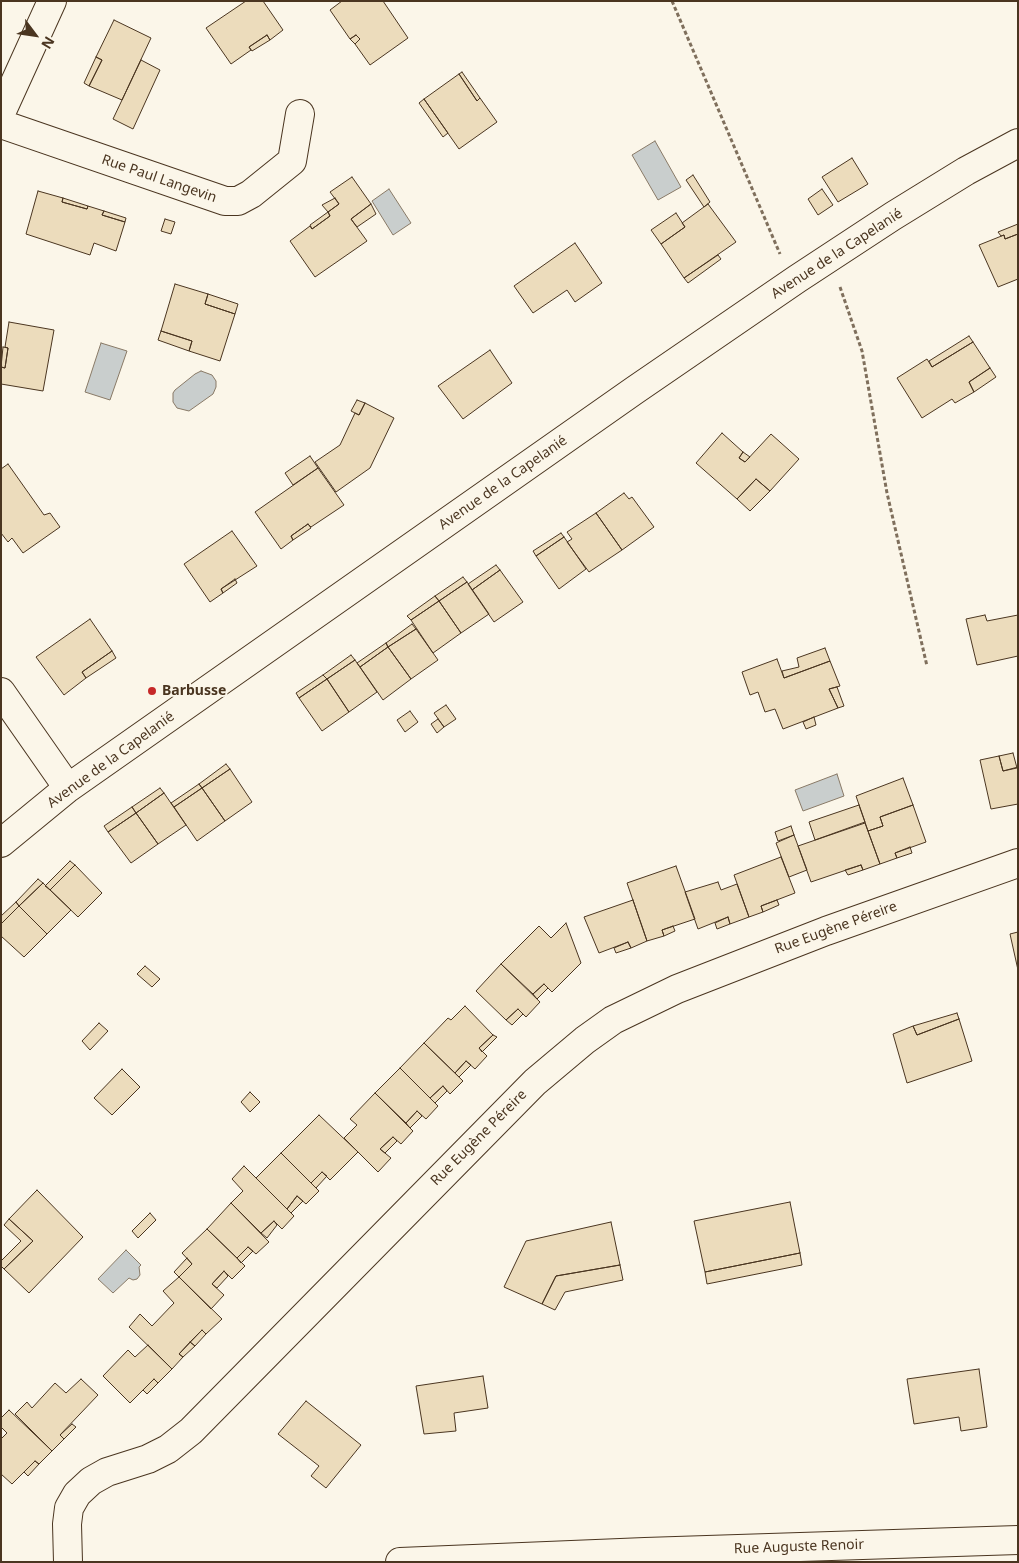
<!DOCTYPE html>
<meta charset="utf-8">
<style>
body{margin:0}
#map{position:relative;width:1019px;height:1563px;overflow:hidden;background:#fbf6e9;font-family:"Noto Sans",sans-serif}
canvas{display:block}
.frame{position:absolute;inset:0;border:2px solid #4a3520;pointer-events:none}
.north{position:absolute;left:10px;top:10px;width:50px;height:50px;-webkit-text-stroke:4px #fbf6e9;paint-order:stroke;rotate:121deg;font-size:14px;font-weight:700;line-height:20px;text-align:center;color:#4a3520}
.north::after{content:'';display:block;margin:auto;width:18px;height:22px;background:#4a3520;clip-path:polygon(50% 0,100% 100%,50% 72%,0 100%)}
</style>
<div id="map">
<canvas width="1019" height="1563"></canvas>
<div class="frame"></div>
<div class="north">N</div>
</div>
<script>
const g = document.querySelector('canvas').getContext('2d');
g.lineJoin = 'round';
function fill(path, color) { g.fillStyle = color; g.fill(path, 'evenodd'); }
const toPath = rows => new Path2D(rows.map(r => 'M' + r).join(''));
function trace(path, color, width, dash) { g.strokeStyle = color; g.lineWidth = width; g.lineCap = dash ? 'butt' : 'round'; g.setLineDash(dash || []); g.stroke(path); }
function write(font, color, halo, rows, align = 'center') {
  g.font = font + ' "Noto Sans",sans-serif'; g.lineWidth = 4; g.setLineDash([]); g.textBaseline = 'middle'; g.strokeStyle = halo; g.fillStyle = color; for (const [text, x, y, turn = 0] of rows) {
    g.save(); g.translate(x, y); g.rotate((+turn || 0) * Math.PI / 180); g.textAlign = isNaN(turn) ? turn : align; if (halo) g.strokeText(text, 0, 0); g.fillText(text, 0, 0); g.restore();
  }
}
const water = toPath([
 [655,141,681,187,658,200,632,155,655,141],
 [389,189,411,223,393,235,372,201,389,189],
 [101,343,127,351,110,400,85,392,101,343],
 [201,371,212,375,216,381,216,387,213,394,189,411,177,408,173,402,173,393,175,390,195,374,201,371],
 [837,774,844,796,803,811,795,790,837,774],
 [126,1250,141,1265,139,1267,140,1275,137,1279,133,1280,129,1278,113,1293,98,1279,126,1250]
]);
const building = toPath([
 [246,1,263,1,283,30,270,40,267,35,249,47,251,50,231,64,206,28,246,1],
 [342,1,383,1,408,38,370,65,355,44,360,39,356,35,350,39,330,10,342,1],
 [114,20,151,38,122,100,89,86,102,60,96,57,114,20],
 [267,35,270,40,252,51,249,47,267,35],
 [356,35,360,39,355,44,350,39,356,35],
 [96,57,102,60,89,86,84,83,96,57],
 [141,60,160,70,133,129,113,119,141,60],
 [462,72,480,98,477,101,459,74,462,72],
 [459,74,477,101,480,98,497,122,459,149,424,99,459,74],
 [424,99,448,133,443,137,419,103,424,99],
 [852,158,868,184,838,202,822,177,852,158],
 [693,175,710,202,704,207,686,180,693,175],
 [352,177,371,204,351,219,367,241,315,277,290,241,310,226,312,229,330,216,328,212,339,204,330,192,352,177],
 [822,189,833,205,818,215,808,199,822,189],
 [38,191,63,198,62,202,87,209,88,206,104,211,102,215,125,222,116,251,94,243,90,255,26,234,38,191],
 [63,198,88,206,87,209,62,202,63,198],
 [335,198,339,204,328,212,322,205,335,198],
 [371,204,376,214,357,227,351,219,371,204],
 [708,204,736,242,684,278,661,244,685,227,682,223,708,204],
 [104,211,126,218,125,222,102,215,104,211],
 [328,212,330,216,312,229,310,225,328,212],
 [676,213,685,227,661,244,651,230,676,213],
 [165,219,175,222,171,234,161,231,165,219],
 [1018,224,1018,234,1005,239,1004,235,1001,236,998,232,1018,224],
 [1018,234,1018,279,998,287,979,245,1004,235,1005,239,1018,234],
 [575,243,602,283,575,302,567,290,533,313,514,286,575,243],
 [718,255,721,259,688,283,684,278,718,255],
 [175,284,208,294,205,304,235,314,220,361,189,351,192,341,161,331,175,284],
 [208,294,238,304,235,314,205,304,208,294],
 [9,322,54,330,43,391,1,384,1,367,5,368,8,348,5,347,9,322],
 [161,331,192,341,189,351,158,340,161,331],
 [969,336,973,342,932,367,929,361,969,336],
 [973,342,990,368,969,382,974,392,955,403,952,399,922,418,897,378,927,359,932,367,973,342],
 [3,347,8,348,5,368,1,367,3,347],
 [490,350,512,383,463,419,438,386,490,350],
 [990,368,996,377,974,392,969,382,990,368],
 [357,400,365,403,359,415,351,411,357,400],
 [365,403,394,418,370,468,336,492,315,462,340,445,355,413,359,415,365,403],
 [722,433,743,452,739,458,745,462,771,434,799,459,770,491,756,479,737,499,696,463,722,433],
 [743,452,750,457,745,462,739,458,743,452],
 [310,456,318,468,293,485,285,473,310,456],
 [8,464,44,515,50,513,60,527,23,553,12,538,8,542,1,533,1,469,8,464],
 [318,468,344,505,311,527,308,524,291,536,293,540,281,549,255,512,318,468],
 [756,479,770,491,750,511,737,499,756,479],
 [624,493,629,499,632,497,654,527,622,550,596,513,624,493],
 [596,513,622,550,589,572,567,542,572,539,567,532,596,513],
 [308,524,311,528,293,540,291,536,308,524],
 [232,531,257,566,221,589,223,593,210,602,184,564,232,531],
 [561,533,564,537,536,556,533,551,561,533],
 [564,537,586,569,559,589,536,556,564,537],
 [496,565,500,570,472,590,468,584,496,565],
 [500,570,523,602,494,622,472,590,500,570],
 [463,577,467,582,439,601,435,596,463,577],
 [235,579,237,583,223,593,221,589,235,579],
 [467,582,489,614,461,633,439,601,467,582],
 [435,596,439,601,411,620,407,616,435,596],
 [439,601,461,633,433,653,411,620,439,601],
 [985,615,987,621,1018,615,1018,656,977,665,966,619,985,615],
 [90,619,112,651,82,672,86,678,64,695,36,657,90,619],
 [412,624,416,629,388,647,386,643,412,624],
 [416,629,438,660,411,679,388,647,416,629],
 [386,643,388,647,360,667,357,663,386,643],
 [388,647,411,679,383,700,360,667,388,647],
 [825,648,830,661,784,678,782,671,799,667,797,658,825,648],
 [112,651,116,658,86,678,82,672,112,651],
 [351,655,355,660,327,679,323,675,351,655],
 [777,659,784,678,830,661,840,686,829,689,838,708,783,729,775,709,765,712,758,692,750,695,742,672,777,659],
 [355,660,377,692,349,712,327,679,355,660],
 [323,675,327,679,299,698,296,693,323,675],
 [327,679,349,712,322,731,299,698,327,679],
 [837,687,844,706,838,708,829,689,837,687],
 [446,705,456,719,444,727,434,713,446,705],
 [410,711,418,722,405,732,397,720,410,711],
 [814,717,816,725,806,729,803,722,814,717],
 [438,719,444,727,437,733,431,724,438,719],
 [1013,753,1017,768,1003,771,999,756,1013,753],
 [999,756,1003,771,1018,767,1018,804,991,809,980,760,999,756],
 [226,764,230,769,202,788,199,784,226,764],
 [230,769,252,802,225,821,202,788,230,769],
 [903,778,913,805,880,817,883,826,868,831,856,796,903,778],
 [199,784,202,788,174,807,171,803,199,784],
 [160,788,164,793,136,813,132,807,160,788],
 [202,788,225,821,197,841,174,807,202,788],
 [164,793,186,825,158,844,136,813,164,793],
 [859,805,865,822,815,840,809,822,859,805],
 [913,805,926,842,895,853,897,858,880,864,868,831,883,826,880,817,913,805],
 [132,807,136,813,108,832,104,826,132,807],
 [136,813,158,844,131,863,108,832,136,813],
 [865,823,880,864,863,870,861,865,811,882,798,846,865,823],
 [791,826,794,835,778,841,775,832,791,826],
 [794,835,807,870,789,877,776,843,794,835],
 [910,847,912,853,897,858,895,853,910,847],
 [781,857,795,893,761,906,763,912,749,917,734,875,781,857],
 [70,861,75,865,50,890,45,886,70,861],
 [75,865,102,893,78,917,50,890,75,865],
 [861,865,863,870,848,875,845,870,861,865],
 [676,866,695,919,662,930,664,936,647,941,627,883,676,866],
 [38,879,43,883,19,906,16,902,38,879],
 [718,882,721,890,737,884,749,917,730,924,728,917,698,929,685,892,718,882],
 [43,883,71,910,47,934,19,906,43,883],
 [633,900,647,941,631,948,628,942,599,953,584,917,633,900],
 [777,900,779,905,763,912,761,906,777,900],
 [16,902,19,906,1,924,1,916,16,902],
 [19,906,47,934,24,957,1,936,1,924,19,906],
 [728,917,730,924,717,929,715,923,728,917],
 [566,923,581,963,552,992,544,984,533,994,501,964,539,926,551,938,566,923],
 [673,926,675,931,664,936,662,930,673,926],
 [1018,932,1018,970,1010,934,1018,932],
 [628,942,631,948,616,953,614,948,628,942],
 [501,964,540,1002,526,1017,518,1009,506,1020,476,991,501,964],
 [145,966,160,979,152,987,137,974,145,966],
 [544,984,548,988,537,999,533,994,544,984],
 [465,1006,493,1035,479,1048,487,1056,475,1069,466,1061,455,1073,424,1043,448,1018,451,1020,465,1006],
 [518,1009,523,1014,512,1025,506,1020,518,1009],
 [957,1013,959,1019,917,1035,913,1026,957,1013],
 [959,1019,972,1061,907,1083,893,1034,913,1026,917,1035,959,1019],
 [99,1023,108,1031,90,1050,82,1041,99,1023],
 [493,1035,497,1037,482,1052,479,1048,493,1035],
 [424,1043,463,1081,450,1094,443,1086,430,1098,400,1068,424,1043],
 [466,1061,471,1065,459,1077,455,1073,466,1061],
 [400,1068,438,1106,426,1119,417,1111,406,1123,375,1093,400,1068],
 [122,1069,140,1087,112,1115,94,1098,122,1069],
 [443,1086,447,1091,435,1103,430,1098,443,1086],
 [250,1092,260,1102,250,1112,241,1102,250,1092],
 [375,1093,413,1131,401,1144,393,1137,380,1149,391,1158,378,1172,344,1138,357,1125,350,1119,375,1093],
 [417,1111,422,1116,410,1128,406,1123,417,1111],
 [319,1115,358,1152,330,1180,322,1172,311,1183,281,1153,319,1115],
 [393,1137,397,1141,385,1153,380,1149,393,1137],
 [281,1153,319,1191,306,1204,297,1196,287,1209,256,1178,281,1153],
 [244,1166,294,1216,282,1229,274,1221,261,1233,231,1203,243,1191,232,1179,244,1166],
 [322,1172,327,1176,316,1188,311,1183,322,1172],
 [37,1190,83,1237,29,1293,4,1269,33,1241,9,1219,37,1190],
 [297,1196,303,1201,291,1213,287,1209,297,1196],
 [790,1202,800,1253,705,1272,694,1221,790,1202],
 [231,1203,269,1242,256,1254,248,1247,237,1258,207,1229,231,1203],
 [150,1213,156,1220,138,1238,132,1231,150,1213],
 [9,1219,33,1241,4,1269,1,1266,1,1261,21,1241,4,1225,9,1219],
 [274,1221,277,1225,267,1238,261,1233,274,1221],
 [611,1222,620,1265,556,1276,542,1304,504,1287,526,1241,611,1222],
 [207,1229,245,1266,232,1279,224,1271,212,1284,224,1295,211,1309,179,1277,192,1264,182,1253,207,1229],
 [248,1247,253,1251,241,1263,237,1258,248,1247],
 [800,1253,802,1265,707,1284,705,1272,800,1253],
 [187,1258,192,1264,179,1277,174,1272,187,1258],
 [620,1265,623,1280,565,1292,555,1310,542,1304,556,1276,620,1265],
 [224,1271,228,1276,217,1288,212,1284,224,1271],
 [179,1277,222,1319,206,1334,202,1330,179,1354,183,1357,172,1369,129,1327,140,1314,152,1326,174,1303,163,1291,179,1277],
 [202,1330,206,1334,195,1346,190,1342,202,1330],
 [190,1342,195,1346,183,1357,179,1354,190,1342],
 [148,1345,172,1369,158,1383,154,1379,130,1403,103,1376,128,1350,135,1357,148,1345],
 [979,1369,987,1427,961,1431,959,1417,914,1424,907,1379,979,1369],
 [483,1376,488,1408,454,1413,456,1431,424,1434,416,1386,483,1376],
 [81,1379,98,1395,60,1435,64,1439,52,1451,15,1414,27,1402,32,1408,55,1383,66,1393,81,1379],
 [154,1379,158,1383,147,1394,143,1390,154,1379],
 [306,1401,361,1445,326,1488,311,1476,319,1466,278,1434,306,1401],
 [9,1410,52,1451,39,1464,35,1461,12,1484,1,1474,1,1439,7,1433,1,1427,1,1418,9,1410],
 [72,1424,76,1427,64,1439,60,1435,72,1424],
 [35,1461,39,1464,28,1476,24,1472,35,1461]
]);
const path = toPath([
 [672,1,780,254],
 [840,287,862,351,887,493,927,666]
]);
const minor = toPath([
 [1,113,52,1],
 [1,124,225,201,238,201,251,194,292,161,300,114],
 [1,692,68,788],
 [1,843,68,788,635,390,797,279,893,216,966,171,1018,143],
 [68,1562,67,1524,69,1508,77,1494,91,1481,107,1472,148,1459,168,1449,191,1431,535,1082,585,1040,613,1020,677,989,826,931,1018,863],
 [400,1562,645,1552,1018,1540]
]);
const markers = [
 [152,691,5,"#c62828"]
];
const streetNames = [
 ["Rue Paul Langevin",159,179,19],
 ["Avenue de la Capelanié",837,254,-33],
 ["Avenue de la Capelanié",503,483,-35],
 ["Avenue de la Capelanié",111,760,-36],
 ["Rue Eugène Péreire",836,928,-20],
 ["Rue Eugène Péreire",479,1138,-45],
 ["Rue Auguste Renoir",799,1547,-2]
];
const poiNames = [
 ["Barbusse",162,691]
];
fill(water, '#c9cecd');
trace(water, '#887966', 1);
fill(building, '#ecdcbc');
trace(building, '#4a3520', 1);
trace(minor, '#4a3520', 30);
trace(path, '#7f6f5c', 3, [4, 2.5]);
trace(minor, '#fbf6e9', 28);
for (const [x, y, r, color] of markers) { const dot = new Path2D(); dot.arc(x, y, r, 0, 2 * Math.PI); g.fillStyle = color; g.fill(dot); trace(dot, '#fbf6e9', 2); }
write('14px', '#4a3520', '#fbf6e9', streetNames);
write('bold 14px', '#4a3520', '#fbf6e9', poiNames, 'left');
</script>
